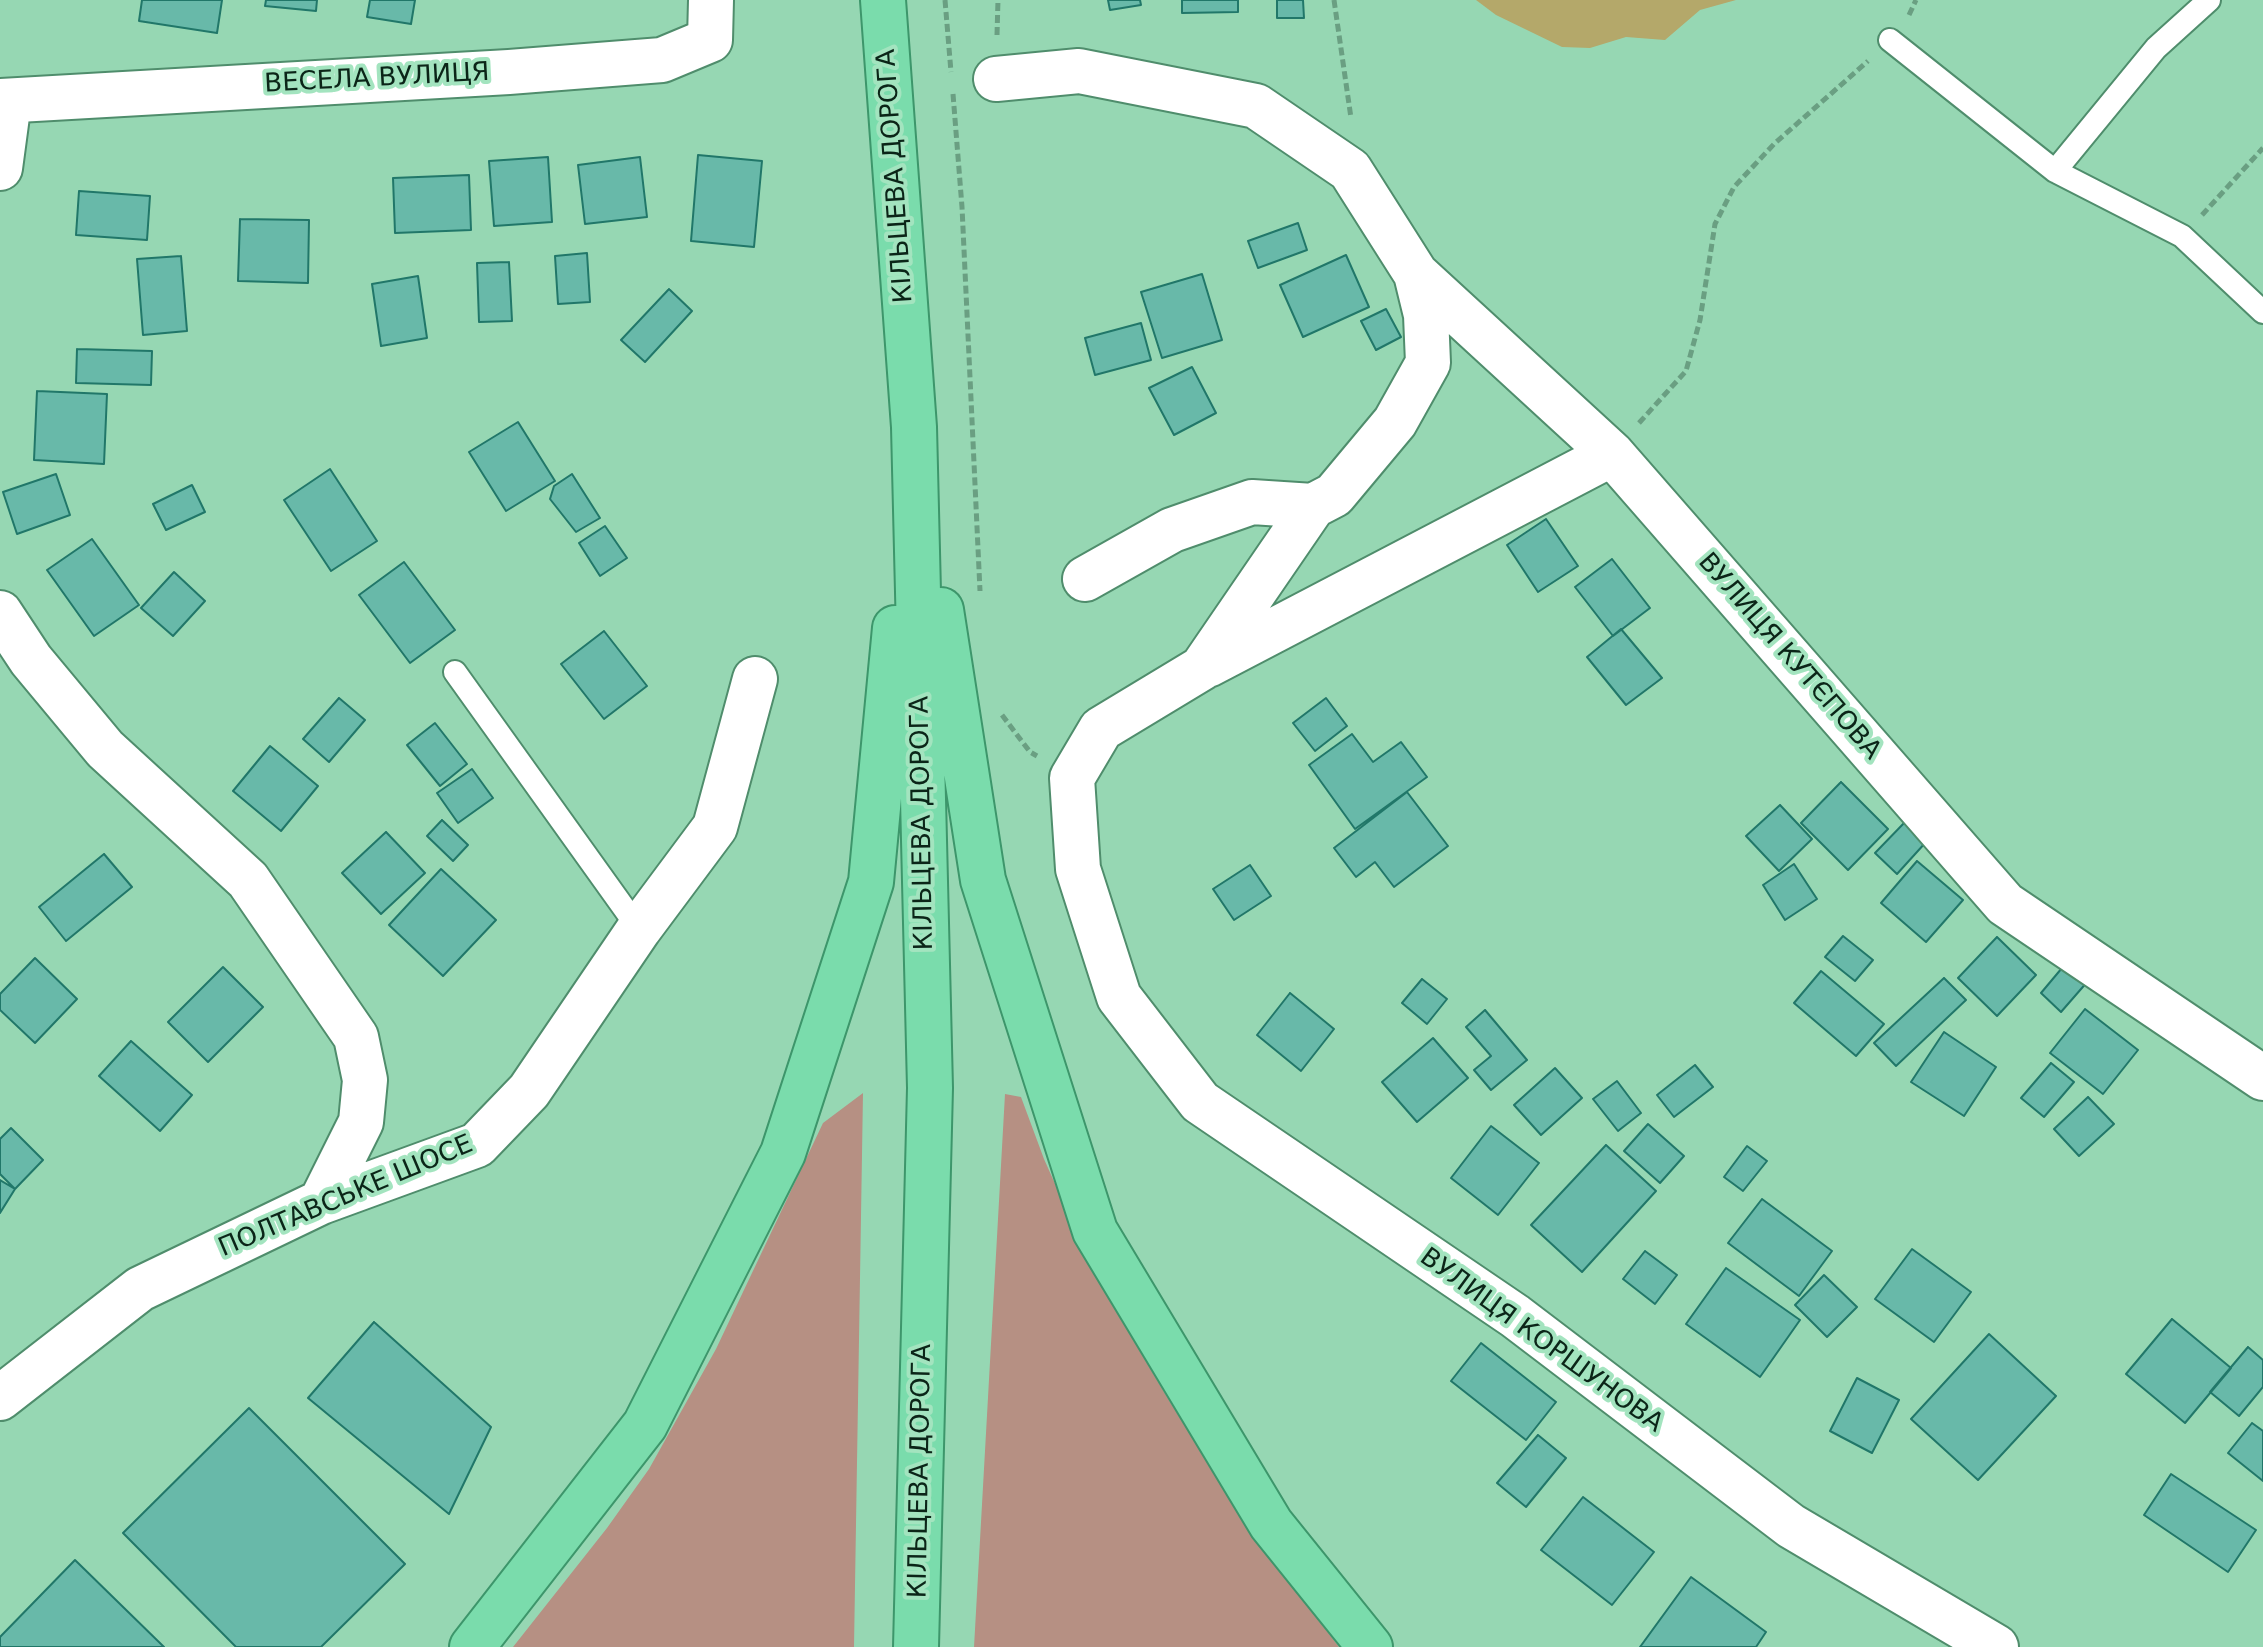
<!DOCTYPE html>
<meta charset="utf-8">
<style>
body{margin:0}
canvas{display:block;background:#96d7b3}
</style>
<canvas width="2263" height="1647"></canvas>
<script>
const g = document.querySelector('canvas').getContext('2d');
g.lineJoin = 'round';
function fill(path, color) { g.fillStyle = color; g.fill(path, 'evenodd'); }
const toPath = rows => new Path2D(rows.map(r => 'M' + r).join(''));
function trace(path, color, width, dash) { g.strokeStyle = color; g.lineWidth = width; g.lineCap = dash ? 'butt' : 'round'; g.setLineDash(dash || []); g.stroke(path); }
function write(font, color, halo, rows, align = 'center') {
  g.font = font + ' "DejaVu Sans",sans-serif'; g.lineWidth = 8; g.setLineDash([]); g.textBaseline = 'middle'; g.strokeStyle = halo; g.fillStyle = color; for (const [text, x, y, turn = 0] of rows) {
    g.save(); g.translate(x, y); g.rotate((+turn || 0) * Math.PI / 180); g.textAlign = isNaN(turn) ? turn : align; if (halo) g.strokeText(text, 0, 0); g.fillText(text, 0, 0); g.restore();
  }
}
const green = toPath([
 [863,1093,854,1647,513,1647,607,1528,649,1469,716,1349,823,1123],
 [1005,1094,1021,1097,1044,1159,1099,1282,1170,1402,1256,1536,1339,1647,974,1647]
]);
const water = toPath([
 [1476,0,1736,0,1700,10,1665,40,1626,37,1590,48,1562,47,1496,15]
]);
const building = toPath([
 [142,0,222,0,217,33,139,21,142,0],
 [266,0,317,0,316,11,265,6,266,0],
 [370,0,415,0,411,24,367,17,370,0],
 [1108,0,1140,0,1141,5,1110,10,1108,0],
 [1182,0,1238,0,1238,12,1182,13,1182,0],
 [1277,0,1303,0,1304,18,1277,18,1277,0],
 [698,155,762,161,754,247,691,241,698,155],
 [548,157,552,222,494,226,489,161,548,157],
 [640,157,647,217,585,224,578,165,640,157],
 [469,175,471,230,395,233,393,178,469,175],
 [79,191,150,196,147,240,76,235,79,191],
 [240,219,309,220,308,283,238,281,240,219],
 [1298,223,1307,250,1258,268,1248,241,1298,223],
 [587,253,590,302,558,304,555,256,587,253],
 [1346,255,1369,307,1303,337,1280,285,1346,255],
 [181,256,187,331,143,335,137,259,181,256],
 [509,262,512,321,479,322,477,263,509,262],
 [1202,274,1222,340,1162,358,1141,292,1202,274],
 [418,276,427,338,381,346,372,284,418,276],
 [669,289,692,311,645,362,621,340,669,289],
 [1386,309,1401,337,1376,350,1361,321,1386,309],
 [1141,323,1151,360,1095,375,1085,338,1141,323],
 [77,349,152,351,151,385,76,383,77,349],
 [1192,367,1216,413,1174,435,1149,388,1192,367],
 [37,391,107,394,104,464,34,460,37,391],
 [518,422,555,481,506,511,469,452,518,422],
 [330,469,377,541,331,571,284,500,330,469],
 [56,474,70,515,17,534,3,492,56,474],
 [572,474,600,518,576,532,550,499,554,486,572,474],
 [192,485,205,512,166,530,153,504,192,485],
 [1546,519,1578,566,1538,592,1507,545,1546,519],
 [605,526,627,558,600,576,579,543,605,526],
 [92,539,139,605,94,636,47,570,92,539],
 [1612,559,1650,608,1613,636,1575,587,1612,559],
 [404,562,455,630,410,663,359,595,404,562],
 [174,572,205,601,173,636,141,608,174,572],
 [1621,629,1662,678,1626,705,1587,657,1621,629],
 [604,631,647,686,604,719,561,664,604,631],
 [339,698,365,720,329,762,303,739,339,698],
 [1326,698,1347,726,1315,751,1293,723,1326,698],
 [435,723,467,764,440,786,407,745,435,723],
 [1352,734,1373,762,1401,742,1427,777,1355,829,1309,765,1352,734],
 [270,746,318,786,281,831,233,791,270,746],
 [472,769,493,798,458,823,437,793,472,769],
 [1841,782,1888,829,1848,870,1801,823,1841,782],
 [1407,792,1448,846,1394,887,1375,862,1356,877,1334,848,1407,792],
 [1780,805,1812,839,1779,871,1746,836,1780,805],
 [442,820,468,845,453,861,427,836,442,820],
 [1905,822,1926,842,1897,874,1875,853,1905,822],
 [386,832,425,873,381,914,342,873,386,832],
 [104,854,132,887,66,941,39,907,104,854],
 [1917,861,1963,900,1926,942,1881,903,1917,861],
 [1794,864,1817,899,1785,920,1763,885,1794,864],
 [1250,865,1271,896,1234,920,1213,889,1250,865],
 [441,869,496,920,443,976,389,925,441,869],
 [1843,936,1873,960,1855,981,1825,957,1843,936],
 [1997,937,2036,975,1997,1016,1958,978,1997,937],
 [35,958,77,999,35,1043,0,1010,0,994,35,958],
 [2067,962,2088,981,2061,1012,2041,993,2067,962],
 [223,967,263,1007,208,1062,168,1022,223,967],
 [1821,971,1884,1024,1856,1056,1794,1003,1821,971],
 [1944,978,1966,1000,1896,1066,1874,1043,1944,978],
 [1422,979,1447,999,1427,1024,1402,1003,1422,979],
 [1290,993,1334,1029,1301,1071,1257,1035,1290,993],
 [2085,1009,2138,1050,2103,1094,2050,1053,2085,1009],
 [1485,1010,1527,1060,1491,1090,1474,1070,1491,1056,1466,1027,1485,1010],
 [1944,1032,1996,1067,1964,1116,1911,1082,1944,1032],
 [1433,1038,1468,1078,1417,1122,1382,1082,1433,1038],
 [131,1041,192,1095,160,1131,99,1076,131,1041],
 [2051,1063,2074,1082,2044,1117,2021,1098,2051,1063],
 [1695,1065,1713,1087,1674,1117,1657,1095,1695,1065],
 [1555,1068,1582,1098,1541,1135,1514,1105,1555,1068],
 [1617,1081,1641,1113,1618,1131,1593,1099,1617,1081],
 [2088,1097,2114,1124,2079,1156,2054,1129,2088,1097],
 [1648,1124,1684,1156,1660,1183,1624,1151,1648,1124],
 [1491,1126,1539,1163,1498,1215,1451,1178,1491,1126],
 [11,1128,43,1160,15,1189,0,1174,0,1139,11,1128],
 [1606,1145,1656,1191,1582,1272,1531,1225,1606,1145],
 [1747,1146,1767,1161,1743,1191,1724,1177,1747,1146],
 [0,1180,15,1189,0,1213,0,1180],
 [1762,1199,1832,1251,1799,1296,1728,1243,1762,1199],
 [1912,1249,1971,1292,1934,1342,1875,1299,1912,1249],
 [1645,1251,1677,1275,1655,1304,1623,1279,1645,1251],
 [1726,1268,1800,1320,1760,1377,1686,1324,1726,1268],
 [1824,1275,1857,1307,1827,1337,1795,1305,1824,1275],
 [2172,1319,2231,1368,2185,1423,2126,1374,2172,1319],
 [374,1322,491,1427,449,1514,308,1398,374,1322],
 [1989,1334,2056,1396,1978,1480,1911,1419,1989,1334],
 [1481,1343,1556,1402,1526,1440,1451,1381,1481,1343],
 [2248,1347,2263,1360,2263,1387,2239,1416,2210,1392,2248,1347],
 [1857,1378,1899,1400,1872,1453,1830,1431,1857,1378],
 [249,1408,405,1564,321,1647,236,1647,123,1533,249,1408],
 [2252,1423,2263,1431,2263,1481,2228,1453,2252,1423],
 [1538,1435,1566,1458,1526,1507,1497,1483,1538,1435],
 [2171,1474,2256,1530,2228,1572,2144,1515,2171,1474],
 [1583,1497,1654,1552,1612,1605,1541,1550,1583,1497],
 [75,1560,164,1647,0,1647,0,1637,75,1560],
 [1691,1577,1766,1632,1756,1647,1640,1647,1691,1577]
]);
const path = toPath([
 [945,0,951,72],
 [1334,0,1351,118],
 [1909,15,1916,0],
 [997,35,998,0],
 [953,94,962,207,980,591],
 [2202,215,2263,148],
 [1639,423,1686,371,1700,320,1715,224,1734,187,1774,144,1868,61],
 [1002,715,1030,752,1037,756]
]);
const service = toPath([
 [1890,40,2055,171,2182,236,2263,312],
 [2055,171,2156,48,2209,0],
 [455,672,639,929]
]);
const minor = toPath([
 [996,79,1079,71,1256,106,1350,170,1416,274,1612,454,2005,904,2263,1078],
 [0,101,509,72,662,60,710,40,711,0],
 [0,168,9,101],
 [1416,274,1426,315,1428,363,1395,422,1334,495,1313,506,1202,668,1101,729,1072,778,1078,869,1119,997,1200,1102,1515,1316,1791,1526,1996,1647],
 [1085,579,1172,530,1252,502,1313,506],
 [0,613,31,660,105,749,248,880,356,1037,365,1080,361,1122,321,1202],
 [1208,665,1612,454],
 [0,1398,140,1289,321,1202,477,1145,529,1091,639,929,715,827,755,679]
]);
const trunk = toPath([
 [883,0,914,427,930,1088,916,1647],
 [941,610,983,880,1095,1231,1271,1524,1370,1647],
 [472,1647,645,1425,783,1153,871,882,895,628]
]);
const streetNames = [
 ["ВЕСЕЛА ВУЛИЦЯ",377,79,-3],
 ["КІЛЬЦЕВА ДОРОГА",896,176,-94],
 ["ВУЛИЦЯ КУТЄПОВА",1789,657,49],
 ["КІЛЬЦЕВА ДОРОГА",923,823,-91],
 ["ПОЛТАВСЬКЕ ШОСЕ",346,1197,-23],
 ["ВУЛИЦЯ КОРШУНОВА",1541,1341,36],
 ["КІЛЬЦЕВА ДОРОГА",921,1471,-89]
];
fill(green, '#b69083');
fill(water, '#b4a86a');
fill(building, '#68b9a9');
trace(building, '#217769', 2);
trace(service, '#4f8d6c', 26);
trace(minor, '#4f8d6c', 48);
trace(trunk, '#3d966b', 48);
trace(path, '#6a9f82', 5, [8, 4]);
trace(service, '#fff', 22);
trace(minor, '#fff', 44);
trace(trunk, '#7adcac', 44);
write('26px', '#0b2518', '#a3e4bf', streetNames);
</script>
